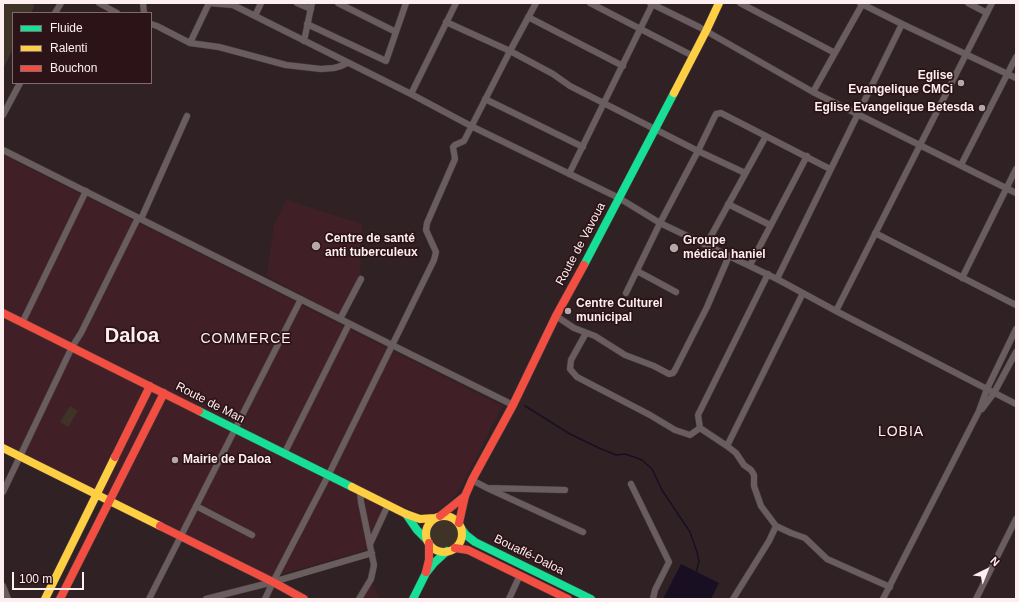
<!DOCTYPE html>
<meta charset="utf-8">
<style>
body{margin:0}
#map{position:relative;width:1019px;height:602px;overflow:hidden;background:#302224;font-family:Arial,sans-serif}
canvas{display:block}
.frame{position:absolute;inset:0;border:4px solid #fdeef0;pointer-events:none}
.legend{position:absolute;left:12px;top:12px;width:140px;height:72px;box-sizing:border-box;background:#2c1317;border:1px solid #806b6e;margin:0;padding:5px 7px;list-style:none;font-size:12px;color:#fdeef0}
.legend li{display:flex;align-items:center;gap:8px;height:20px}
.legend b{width:20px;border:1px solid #806b6e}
.north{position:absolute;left:967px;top:550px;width:40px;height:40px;-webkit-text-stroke:3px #2c1317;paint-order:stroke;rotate:43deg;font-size:11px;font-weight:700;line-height:16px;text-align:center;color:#fdeef0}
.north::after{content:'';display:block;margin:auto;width:14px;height:18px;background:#fdeef0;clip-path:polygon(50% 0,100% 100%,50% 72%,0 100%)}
.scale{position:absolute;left:12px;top:572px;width:72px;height:18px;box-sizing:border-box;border:2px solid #fdeef0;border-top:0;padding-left:5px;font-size:12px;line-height:14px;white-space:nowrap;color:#fdeef0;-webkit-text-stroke:3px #2c1317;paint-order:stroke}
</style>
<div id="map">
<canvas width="1019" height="602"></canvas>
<div class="frame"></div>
<ul class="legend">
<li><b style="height:5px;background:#16e098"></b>Fluide</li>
<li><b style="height:5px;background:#ffcf43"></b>Ralenti</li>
<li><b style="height:5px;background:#f24e42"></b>Bouchon</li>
</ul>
<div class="north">N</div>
<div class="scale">100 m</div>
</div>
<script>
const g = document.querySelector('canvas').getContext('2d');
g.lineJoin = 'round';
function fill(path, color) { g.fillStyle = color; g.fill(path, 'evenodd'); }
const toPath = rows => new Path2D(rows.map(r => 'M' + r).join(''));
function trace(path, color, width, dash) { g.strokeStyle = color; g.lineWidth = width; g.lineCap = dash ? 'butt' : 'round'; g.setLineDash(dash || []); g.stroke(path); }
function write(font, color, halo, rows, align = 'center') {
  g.font = font + ' Arial,sans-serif'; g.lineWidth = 3.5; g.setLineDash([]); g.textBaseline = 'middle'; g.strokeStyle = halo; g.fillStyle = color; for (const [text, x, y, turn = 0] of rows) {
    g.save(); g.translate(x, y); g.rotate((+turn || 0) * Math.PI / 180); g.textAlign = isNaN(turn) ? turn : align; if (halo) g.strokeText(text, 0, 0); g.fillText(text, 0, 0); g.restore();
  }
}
const built = toPath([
 [3,155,502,406,461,487,454,496,445,505,437,512,428,514,419,513,389,501,371,537,367,550,270,577,3,443],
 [286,200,362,224,360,276,339,315,267,276,274,225],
 [371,580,380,599,362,599]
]);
const green = toPath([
 [3,3,33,3,34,7,31,13,13,13,13,49,3,69],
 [70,406,78,411,68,427,60,422],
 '429 534a15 15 0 1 1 30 0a15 15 0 1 1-30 0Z'
]);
const water = toPath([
 [681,564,719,583,711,599,663,599]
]);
const stream = toPath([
 [525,406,570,434,599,448,616,455,625,454,634,457,642,460,652,469,662,490,690,532,697,552,699,561,696,573]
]);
const street = toPath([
 [99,3,117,13],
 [143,3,144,13],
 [209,3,233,5,411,94,471,126,619,198,660,223,777,279,836,311,1016,404],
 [297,3,311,9],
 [338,3,396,32],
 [590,3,693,56],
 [650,3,699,27,813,92,1016,193],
 [740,3,835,53],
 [860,3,902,24,1016,78],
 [968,3,987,13],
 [55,13,61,3],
 [255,16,261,3],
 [528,17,623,66],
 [446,22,510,51,553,74,570,86,698,151,745,173],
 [151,24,157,26,190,43,219,47,286,65,321,69,334,68,341,66,347,63],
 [307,24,386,61,406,3],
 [304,41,312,3],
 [190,43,209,3],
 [813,92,863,3],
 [411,94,456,3],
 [485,99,526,119,583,147],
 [3,115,20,83],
 [3,150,392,345,513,405],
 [961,165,1016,57],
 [569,174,653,3],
 [728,204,770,225],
 [141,219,187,116],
 [875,233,1016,305],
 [706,245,766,136],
 [750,265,807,156],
 [637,271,676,292],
 [768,274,698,415,700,428,727,446,736,453,744,465,751,470,754,475,754,486,761,506,776,526,791,533,805,538,827,559,890,587],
 [962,278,1016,169],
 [777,279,902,24],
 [626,293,660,223,698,151,713,120,716,114,721,113,830,169],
 [836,311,992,3],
 [556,316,574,328,595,336,625,355,654,366,669,374,673,373,675,370,707,307,729,256],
 [340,319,361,279],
 [22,323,86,191],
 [586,333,571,360,570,369,577,377,650,415,675,430,690,435,700,428],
 [982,409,994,393,1016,352],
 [727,446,803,293],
 [284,454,349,324],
 [472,480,487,488,565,490],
 [631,484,669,562,655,590,653,599],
 [487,488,583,532],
 [3,492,72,347,81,333,138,218],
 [196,506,252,535],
 [370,544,388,505],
 [3,586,8,599],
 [149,599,301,299],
 [206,599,273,582,372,553],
 [265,599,273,582,328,476,434,260,436,252,426,230,427,223,455,159,453,147,455,145,464,141,510,51,536,3],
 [359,599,371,579,374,565,361,502,360,492],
 [509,599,520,575],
 [733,599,769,541,776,526],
 [883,599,979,411,987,389,1016,329],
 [976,599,1016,519]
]);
const fast = toPath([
 [584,265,674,93],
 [199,411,352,487],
 [406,514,417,530,427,540],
 [461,528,466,535,475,542,591,599],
 [413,599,426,573,434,563,447,551]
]);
const slow = toPath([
 [674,93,706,31,719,3],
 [3,448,160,526],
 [352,487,406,514,420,519,435,518],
 '426 534a18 18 0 1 1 36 0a18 18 0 1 1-36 0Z',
 [45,599,115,457]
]);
const jam = toPath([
 [3,313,199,411],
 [115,457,150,386],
 [440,516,465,496],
 [459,523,465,496,472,480,513,405,556,316,584,265],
 [160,526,273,582,304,599],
 [455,548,468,550,568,599],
 [426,572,429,560,429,543],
 [60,599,164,393]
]);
const markers = [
 [961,83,4,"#b5a7a9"],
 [982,108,4,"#b5a7a9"],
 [316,246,5,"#b5a7a9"],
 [674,248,5,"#b5a7a9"],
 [568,311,4,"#b5a7a9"],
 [175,460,4,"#b5a7a9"]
];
const poiNames = [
 ["Eglise",953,76,"right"],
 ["Evangelique CMCi",953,90,"right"],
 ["Eglise Evangelique Betesda",974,108,"right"],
 ["Centre de santé",325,239],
 ["anti tuberculeux",325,253],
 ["Groupe",683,241],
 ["médical haniel",683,255],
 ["Centre Culturel",576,304],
 ["municipal",576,318],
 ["Mairie de Daloa",183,460]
];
const streetNames = [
 ["Route de Vavoua",581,244,-62],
 ["Route de Man",210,403,27],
 ["Bouaflé-Daloa",529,555,26]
];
const quarterNames = [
 ["COMMERCE",246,339],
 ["LOBIA",901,432]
];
const townNames = [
 ["Daloa",132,336]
];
fill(built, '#402026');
fill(green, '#3e3326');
fill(water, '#180f22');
trace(stream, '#180f22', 1.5);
trace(street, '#493d3f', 7);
trace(fast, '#493d3f', 9);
trace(slow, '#493d3f', 9);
trace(jam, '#493d3f', 9);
trace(street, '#695d5f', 6);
trace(fast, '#16e098', 8);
trace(slow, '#ffcf43', 8);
trace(jam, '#f24e42', 8);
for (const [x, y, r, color] of markers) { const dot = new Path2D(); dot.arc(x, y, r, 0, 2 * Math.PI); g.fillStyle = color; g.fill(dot); trace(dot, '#2c1317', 1.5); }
write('bold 12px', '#fdeef0', '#2c1317', poiNames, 'left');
write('12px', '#fdeef0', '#2c1317', streetNames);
g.letterSpacing = '1px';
write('14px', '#fdeef0', '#2c1317', quarterNames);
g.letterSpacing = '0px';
write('bold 20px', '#fdeef0', '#2c1317', townNames);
</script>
